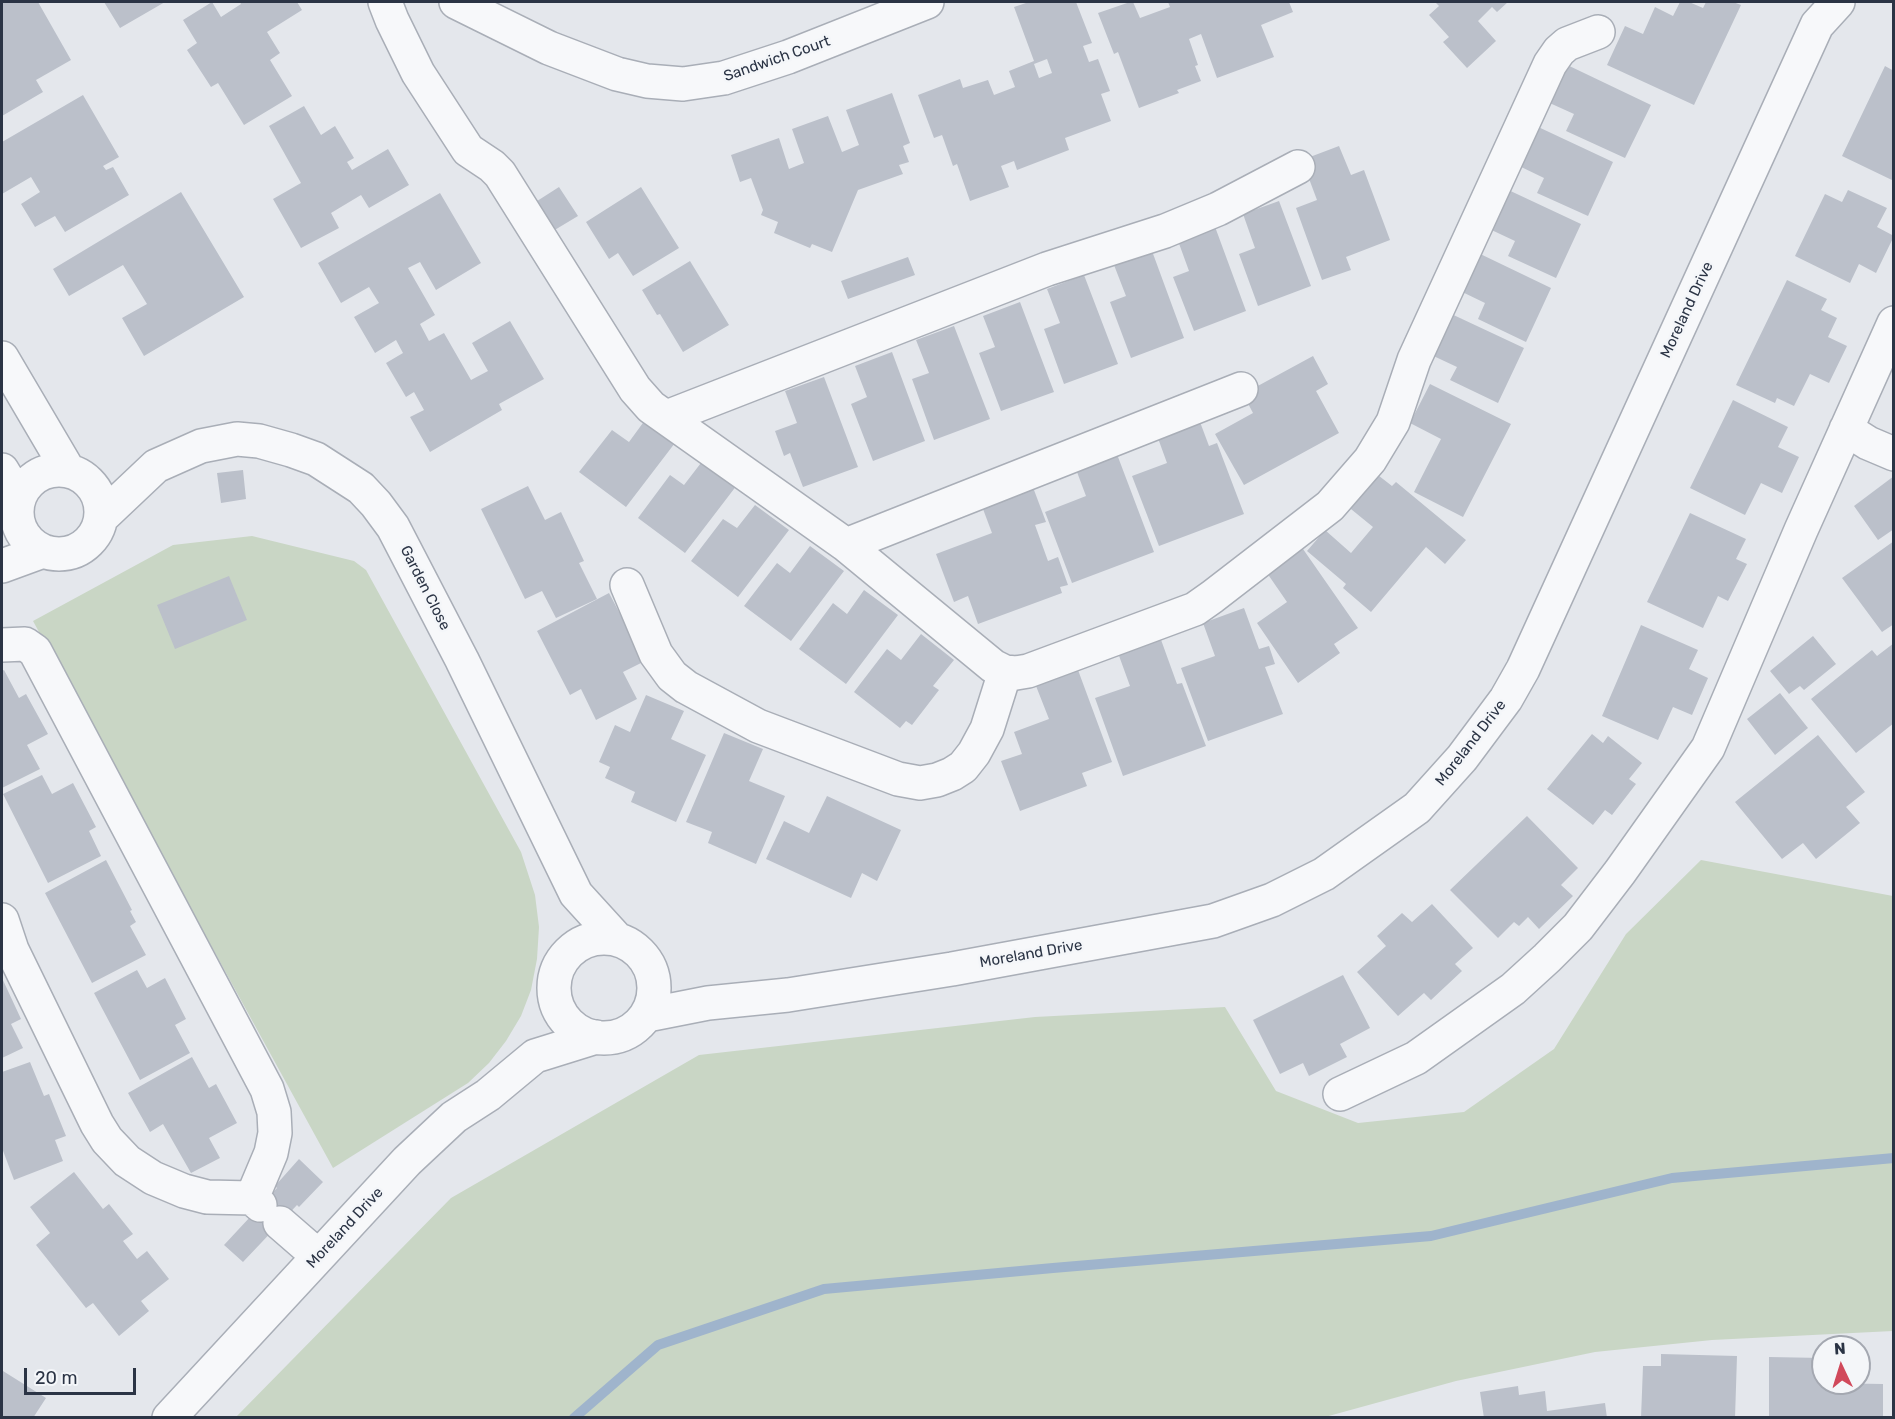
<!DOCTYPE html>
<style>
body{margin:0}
#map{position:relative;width:1895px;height:1419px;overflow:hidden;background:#e4e7ec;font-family:Rubik,sans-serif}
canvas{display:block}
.frame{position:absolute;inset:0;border:3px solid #2b3445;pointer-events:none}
.north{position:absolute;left:1811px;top:1335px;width:60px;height:60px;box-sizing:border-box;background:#f4f6f9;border:2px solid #a4a8b1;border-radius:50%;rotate:356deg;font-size:16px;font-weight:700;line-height:24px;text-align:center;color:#2b3445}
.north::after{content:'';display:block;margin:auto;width:21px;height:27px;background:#d1495b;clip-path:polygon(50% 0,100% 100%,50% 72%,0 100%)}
.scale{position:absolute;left:24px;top:1368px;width:112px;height:27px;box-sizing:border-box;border:3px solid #2b3445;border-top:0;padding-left:8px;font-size:18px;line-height:21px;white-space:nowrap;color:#2b3445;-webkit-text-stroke:4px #f4f6f9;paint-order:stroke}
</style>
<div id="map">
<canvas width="1895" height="1419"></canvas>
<div class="frame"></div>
<div class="north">N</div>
<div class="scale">20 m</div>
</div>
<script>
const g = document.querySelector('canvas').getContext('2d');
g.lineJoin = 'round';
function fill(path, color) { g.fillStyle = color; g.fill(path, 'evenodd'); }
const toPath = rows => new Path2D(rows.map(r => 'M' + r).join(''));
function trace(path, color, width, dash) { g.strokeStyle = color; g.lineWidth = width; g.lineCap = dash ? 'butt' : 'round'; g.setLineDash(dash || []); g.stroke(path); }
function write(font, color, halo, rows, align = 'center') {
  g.font = font + ' Rubik,sans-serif'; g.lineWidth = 5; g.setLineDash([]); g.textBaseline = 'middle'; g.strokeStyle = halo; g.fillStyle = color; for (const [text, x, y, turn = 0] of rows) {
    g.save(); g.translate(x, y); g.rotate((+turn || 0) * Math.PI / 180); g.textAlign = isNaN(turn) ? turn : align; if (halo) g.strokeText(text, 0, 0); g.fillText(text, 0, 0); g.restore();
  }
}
const green = toPath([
 [252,536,354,561,366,570,521,852,535,895,539,927,537,959,531,990,521,1016,506,1041,489,1063,468,1083,333,1168,33,621,173,545],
 [1701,860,1893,896,1893,1331,1712,1340,1595,1352,1456,1381,1325,1417,236,1417,451,1198,699,1055,1035,1017,1225,1007,1276,1091,1358,1123,1464,1112,1554,1049,1626,934]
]);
const stream = toPath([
 [574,1418,658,1345,824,1289,1053,1268,1431,1236,1672,1178,1894,1158]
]);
const building = toPath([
 [2,2,38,2,71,60,36,80,43,92,2,116],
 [104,2,165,2,120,28],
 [212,2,221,17,241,4,240,2,297,2,302,10,267,32,280,53,270,60,292,96,244,125,218,83,211,87,187,50,197,43,183,20],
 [1029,2,1076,2,1092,43,1083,46,1089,62,1098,59,1110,91,1101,94,1111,121,1065,138,1069,150,1017,170,1014,161,1001,166,1009,187,970,201,957,164,953,166,942,135,934,138,918,95,960,79,963,88,988,80,994,95,1015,87,1009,71,1034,61,1014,7],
 [1047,59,1052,73,1039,78,1034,64],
 [1130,2,1133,2,1140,18,1170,7,1168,2,1289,2,1293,12,1261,25,1274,57,1217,78,1201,34,1189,39,1198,65,1195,66,1201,81,1177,90,1179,93,1139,108,1118,52,1114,54,1098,13],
 [1435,2,1508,2,1497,12,1492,7,1478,21,1496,41,1467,68,1443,42,1449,37,1429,15,1439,6],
 [1680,2,1689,2,1703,8,1706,2,1733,2,1741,5,1694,105,1607,65,1625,26,1643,34,1655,7,1673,16],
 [1561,62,1651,105,1625,158,1566,131,1574,114,1543,100],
 [1885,66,1894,71,1894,181,1842,156],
 [892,93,910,143,903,146,909,162,899,165,903,174,858,190,832,252,812,244,810,248,774,233,778,222,761,215,763,210,751,178,740,182,731,155,779,138,789,169,804,163,792,129,828,116,842,152,859,145,846,110],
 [83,95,119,157,103,166,106,170,113,167,129,195,65,232,55,216,35,227,21,204,40,192,31,177,2,194,2,142],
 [304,106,321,135,335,126,354,158,347,162,352,170,388,149,409,185,369,208,361,195,331,213,339,228,301,248,273,199,301,183,269,126],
 [1534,125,1613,162,1588,216,1537,193,1544,178,1515,164],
 [1339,146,1351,175,1364,170,1390,240,1346,257,1351,270,1322,280,1296,208,1317,200,1302,160],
 [559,187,578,216,553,231,534,203],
 [641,187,679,248,633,276,618,253,609,259,586,222],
 [1502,187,1581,224,1556,278,1508,256,1515,241,1483,226],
 [1848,190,1887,208,1877,227,1894,236,1876,273,1859,264,1850,283,1795,256,1825,194,1842,202],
 [181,192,244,297,144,356,122,318,147,304,123,265,69,296,53,269],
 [440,193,481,263,436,290,420,262,408,268,435,315,420,324,429,341,444,333,471,380,488,371,472,343,510,321,544,379,499,404,502,410,430,452,410,417,424,410,414,392,406,397,386,363,403,353,396,340,375,353,354,317,379,303,369,287,341,303,318,263],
 [1279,201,1311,286,1258,306,1239,254,1255,248,1243,214],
 [1214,224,1246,311,1194,331,1173,277,1189,271,1177,238],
 [1472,250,1551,288,1526,342,1478,319,1485,303,1454,288],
 [1152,251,1184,338,1131,358,1110,302,1126,296,1114,265],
 [908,257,915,275,848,299,841,281],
 [690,261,729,325,683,352,660,314,657,315,642,290],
 [1084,275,1118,364,1064,384,1044,329,1060,323,1047,289],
 [1787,280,1827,299,1821,310,1837,318,1828,337,1847,346,1829,383,1810,374,1794,406,1777,398,1775,403,1736,385],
 [1020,302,1054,392,1001,411,979,353,995,347,983,316],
 [1445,311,1524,348,1498,403,1450,380,1457,367,1425,352],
 [954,326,990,419,934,440,912,379,929,373,916,340],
 [892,352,925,441,873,461,851,404,867,397,855,366],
 [1313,356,1328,384,1316,391,1339,433,1244,485,1215,434,1253,413,1243,394],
 [824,377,858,467,803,487,790,453,784,456,775,431,797,423,785,391],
 [1430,384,1511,424,1463,517,1414,492,1441,439,1410,423],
 [1733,400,1788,427,1778,447,1799,457,1782,493,1761,483,1745,515,1690,488],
 [1197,414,1209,446,1217,443,1244,514,1159,546,1132,476,1167,463,1155,430],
 [648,416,678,439,626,507,579,472,612,430,629,442],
 [1115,449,1154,552,1072,583,1045,512,1086,496,1074,464],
 [704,459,737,485,685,553,638,518,670,475,684,485],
 [243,470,246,499,221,503,217,473],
 [1374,472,1392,486,1396,482,1466,540,1445,564,1426,547,1371,612,1343,588,1346,584,1307,551,1325,530,1351,553,1373,527,1346,505],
 [1894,476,1894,529,1878,540,1854,506],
 [1031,482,1046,522,1035,525,1048,561,1058,557,1068,585,1060,587,1062,593,978,624,968,596,954,602,936,554,992,533,980,501],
 [528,486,545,520,561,512,584,561,579,563,597,599,556,618,542,591,525,599,481,509],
 [755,505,789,530,738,597,691,561,723,519,737,528],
 [1690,513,1746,539,1736,559,1747,564,1728,601,1718,596,1703,628,1647,602],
 [1894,541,1894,624,1882,632,1842,578],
 [810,546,844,571,791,641,744,606,777,563,790,573],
 [1303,549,1358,628,1334,644,1340,653,1298,683,1257,623,1287,602,1267,573],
 [229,576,247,620,175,649,157,605],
 [864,590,898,615,846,684,799,649,833,603,847,614],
 [609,593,645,661,623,672,637,699,596,720,581,689,570,695,537,631],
 [1244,608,1259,649,1269,646,1275,664,1265,667,1283,714,1208,741,1181,668,1215,656,1203,623],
 [1641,625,1698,650,1689,669,1708,678,1692,715,1673,707,1658,740,1602,716],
 [921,634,954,660,933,686,939,690,912,725,906,721,900,728,854,692,887,649,901,660],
 [1813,636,1836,664,1804,690,1800,686,1789,694,1770,671],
 [1160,637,1177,684,1182,683,1206,746,1123,776,1095,698,1130,686,1118,653],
 [1894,643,1894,723,1856,753,1811,699,1872,650,1877,656],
 [4,670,19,698,26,694,48,734,27,745,40,769,2,788,2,671],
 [1078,670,1112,762,1082,773,1087,786,1020,811,1001,761,1022,754,1014,732,1049,719,1036,686],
 [1780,693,1808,728,1775,755,1747,719],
 [646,695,684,711,671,739,706,755,676,822,631,802,635,792,605,778,610,767,599,762,615,725,630,732],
 [724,733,763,749,749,781,785,796,756,864,708,843,712,832,686,822],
 [1592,734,1603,743,1608,736,1642,763,1629,779,1636,784,1612,815,1605,810,1593,825,1547,789],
 [1818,735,1865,792,1846,807,1860,823,1816,859,1803,843,1782,859,1735,802],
 [42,775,52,794,73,783,96,827,89,831,101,856,48,883,3,794],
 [827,796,901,830,877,881,862,873,851,898,766,859,784,821,809,833],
 [1527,816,1578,868,1561,885,1573,896,1539,929,1528,917,1519,926,1514,922,1498,938,1450,890],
 [106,860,132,910,130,911,136,922,130,926,146,955,92,983,45,893],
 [1432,904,1473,948,1455,964,1462,971,1431,1000,1424,993,1398,1016,1357,972,1386,946,1377,936,1402,913,1412,922],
 [137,970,147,988,165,978,186,1019,175,1025,190,1053,140,1080,94,993],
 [1343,975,1370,1028,1340,1044,1347,1057,1309,1076,1303,1063,1280,1074,1253,1020],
 [2,978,21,1019,11,1024,23,1048,2,1058],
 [192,1057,209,1088,216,1084,237,1123,209,1138,220,1158,191,1173,163,1124,150,1132,128,1093],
 [30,1062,44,1096,49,1094,66,1136,55,1140,63,1161,14,1180,2,1148,2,1072],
 [299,1159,323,1182,299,1207,297,1205,243,1262,224,1245,277,1188,275,1186],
 [74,1172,103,1209,109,1204,133,1234,123,1241,137,1259,147,1251,169,1279,141,1301,149,1311,119,1336,93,1303,86,1308,36,1245,50,1233,30,1207],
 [1661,1354,1737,1356,1735,1418,1641,1418,1643,1366,1661,1366],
 [1769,1357,1823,1358,1823,1383,1883,1384,1883,1418,1769,1418],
 [3,1371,46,1398,33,1418,2,1418],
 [1518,1386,1519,1395,1545,1391,1547,1411,1605,1403,1607,1418,1484,1418,1480,1392]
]);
const minor = toPath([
 [385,2,392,20,418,73,468,150,492,166,500,174,635,389,651,407,846,545,993,666,1005,672,1016,673,1028,671,1195,609,1212,597,1330,506,1370,460,1393,422,1414,360,1550,64,1559,51,1567,44,1598,32],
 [456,2,549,48,617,74,647,81,683,84,724,78,788,57,927,2],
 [2,358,68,470],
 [667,417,1047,269,1165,231,1218,209,1298,167],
 [1846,429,1868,443,1894,454],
 '17 512a42 42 0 1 1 84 0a42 42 0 1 1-84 0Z',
 [2,470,19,498],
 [101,518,156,466,201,446,237,439,259,441,291,450,316,459,361,488,376,504,393,527,462,660,576,894,617,939],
 [846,545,1241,389],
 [2,566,43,551],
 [627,585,656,654,672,676,686,687,758,726,898,779,920,783,937,780,952,774,963,767,974,753,987,729,1005,672],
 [2,645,25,644,35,651,267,1089,274,1112,275,1133,271,1153,252,1198],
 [2,920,12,950,97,1124,107,1140,127,1161,153,1178,184,1191,207,1197,252,1198,260,1205],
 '554 988a50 50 0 1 1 100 0a50 50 0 1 1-100 0Z',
 [647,1015,708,1003,788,995,952,969,1213,921,1272,900,1324,874,1417,808,1462,758,1506,699,1523,669,1817,25,1838,2],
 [1340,1094,1416,1058,1513,989,1547,958,1578,927,1620,872,1708,748,1801,530,1894,323],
 [280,1223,318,1256],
 [169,1418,407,1161,454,1117,488,1095,535,1056,596,1037]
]);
const streetNames = [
 ["Sandwich Court",777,59,-19],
 ["Moreland Drive",1687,310,-65],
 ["Garden Close",425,588,63],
 ["Moreland Drive",1471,743,-52],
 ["Moreland Drive",1031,954,-10],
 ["Moreland Drive",345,1228,-47]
];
fill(green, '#c9d6c5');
trace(stream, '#9fb4cc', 10);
fill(building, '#bbc0ca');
trace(minor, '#a9aeb7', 36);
trace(minor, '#f7f8fa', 33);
write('15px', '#2b3445', '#f4f6f9', streetNames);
</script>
